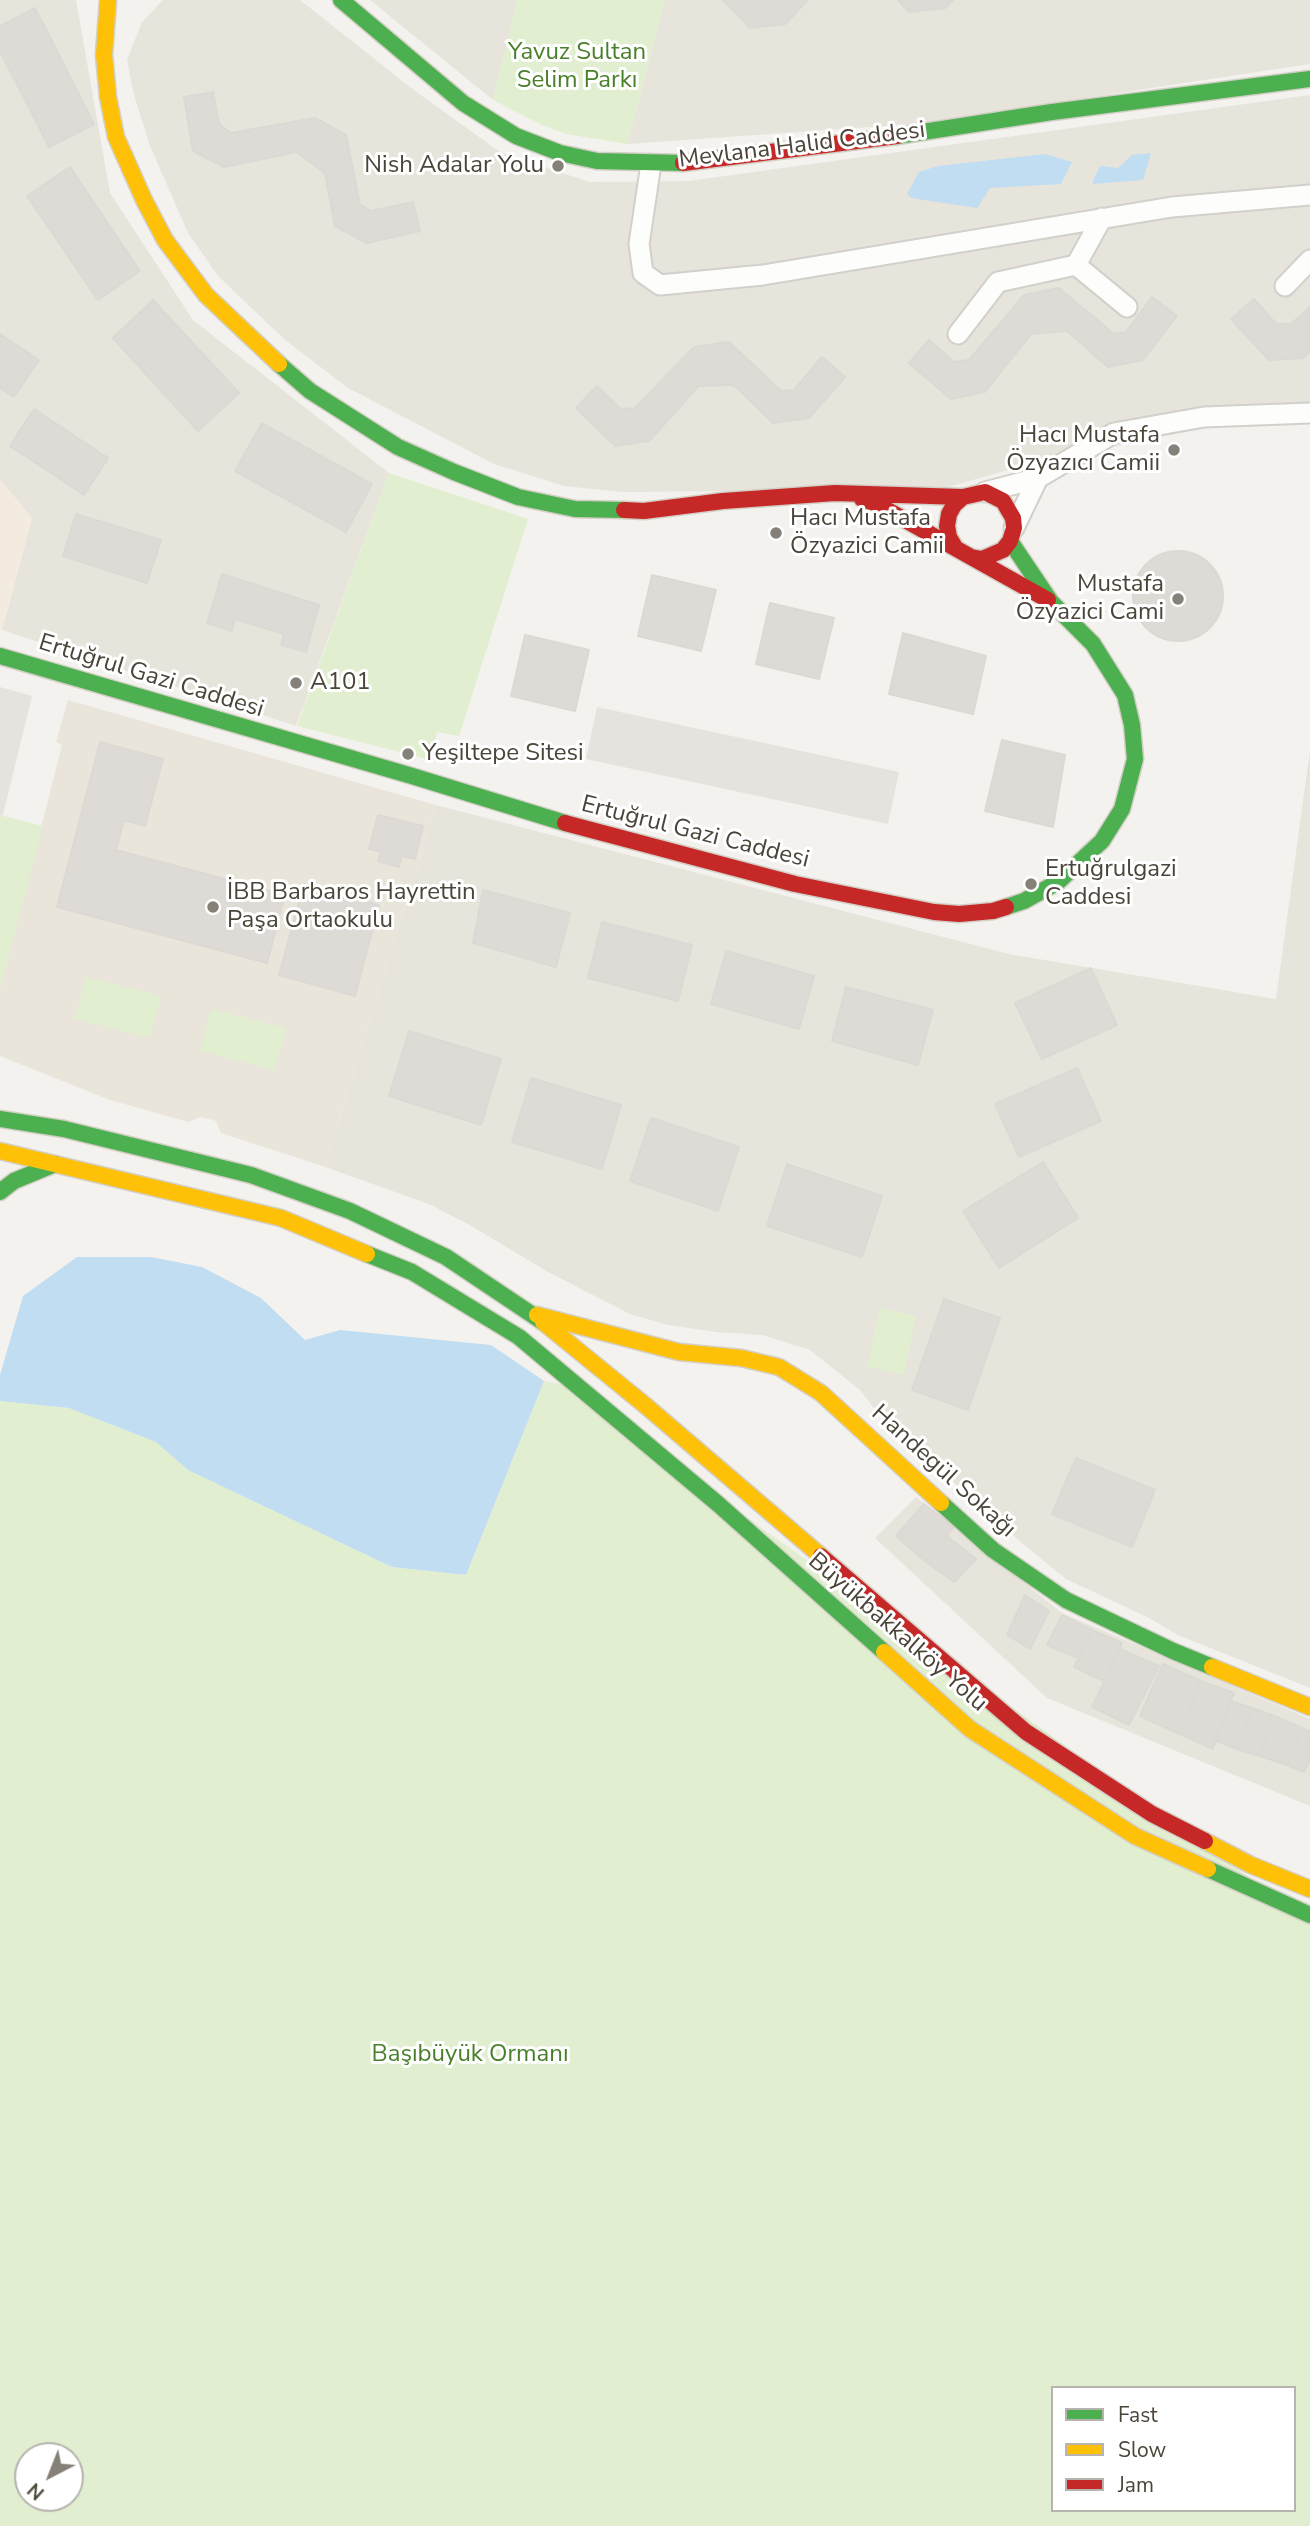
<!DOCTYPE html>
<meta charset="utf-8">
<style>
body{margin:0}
#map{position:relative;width:1310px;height:2526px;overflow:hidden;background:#f4f2ee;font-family:"Nunito Sans",sans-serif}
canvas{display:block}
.legend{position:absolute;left:1051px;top:2386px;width:245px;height:126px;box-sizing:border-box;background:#fff;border:2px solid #b7b4b0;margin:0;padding:9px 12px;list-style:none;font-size:21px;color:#4b4439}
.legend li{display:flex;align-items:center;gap:14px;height:35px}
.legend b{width:35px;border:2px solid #b7b4b0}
.north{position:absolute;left:14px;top:2442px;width:70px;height:70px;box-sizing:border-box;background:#fff;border:2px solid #b7b4b0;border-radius:50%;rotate:222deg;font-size:19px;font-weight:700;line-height:28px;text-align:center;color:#4b4439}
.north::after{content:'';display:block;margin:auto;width:24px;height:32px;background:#868178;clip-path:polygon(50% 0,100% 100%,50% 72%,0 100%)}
</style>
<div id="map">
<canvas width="1310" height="2526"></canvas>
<ul class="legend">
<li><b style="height:9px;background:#4caf50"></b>Fast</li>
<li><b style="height:9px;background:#ffc107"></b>Slow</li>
<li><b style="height:9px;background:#c62828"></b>Jam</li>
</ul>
<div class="north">N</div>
</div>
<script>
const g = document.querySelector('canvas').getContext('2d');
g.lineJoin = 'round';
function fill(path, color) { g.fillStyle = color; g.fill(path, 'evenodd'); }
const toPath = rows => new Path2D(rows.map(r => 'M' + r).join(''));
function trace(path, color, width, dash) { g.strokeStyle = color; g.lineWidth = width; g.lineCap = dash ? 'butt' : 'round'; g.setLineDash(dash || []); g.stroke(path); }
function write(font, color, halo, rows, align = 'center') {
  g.font = font + ' "Nunito Sans",sans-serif'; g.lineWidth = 6; g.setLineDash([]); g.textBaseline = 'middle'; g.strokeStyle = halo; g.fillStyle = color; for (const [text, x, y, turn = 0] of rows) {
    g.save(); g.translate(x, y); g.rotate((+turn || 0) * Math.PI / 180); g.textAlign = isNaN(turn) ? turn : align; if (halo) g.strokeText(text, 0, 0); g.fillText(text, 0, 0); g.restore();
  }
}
const residential = toPath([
 [0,0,76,0,110,193,193,320,389,473,296,726,2,630,32,518,0,480],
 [163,0,300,0,415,91,500,152,589,182,689,181,1310,95,1310,407,1036,462,941,489,623,492,564,486,494,464,348,388,284,339,218,276,188,233,150,146,134,95,127,60,142,22],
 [370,0,517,0,493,100],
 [665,0,1310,0,1310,64,914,124,627,144],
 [1310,750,1310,1688,1178,1635,1147,1617,1066,1579,1022,1543,907,1441,884,1421,860,1390,810,1350,762,1335,717,1332,668,1325,630,1314,548,1272,468,1224,429,1204,325,1167,436,805,1009,954,1276,999],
 [916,1497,1062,1613,1310,1719,1310,1806,1047,1698,875,1538]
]);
const commercial = toPath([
 [0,480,32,518,2,630,0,629]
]);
const education = toPath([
 [68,700,436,805,325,1167,221,1133,216,1121,201,1117,188,1122,110,1100,0,1056,0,989,62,745,56,742]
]);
const green = toPath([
 [517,0,665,0,627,144,566,134,542,125,493,100],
 [389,473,528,519,459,736,437,732,431,760,297,726],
 [0,815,43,826,0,989],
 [86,977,161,996,150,1038,75,1019],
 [211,1009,286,1028,275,1070,200,1051],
 [880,1308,916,1316,904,1375,867,1367],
 [544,1381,561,1384,1310,1921,1310,2526,0,2526,0,1401,69,1408,156,1442,188,1470,392,1567,466,1575],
 [1053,2388,1294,2388,1294,2510,1053,2510],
 [28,2456,70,2456,70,2498,28,2498]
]);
const parking = toPath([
 [0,687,32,696,3,815,0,815],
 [597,707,899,772,888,824,586,759]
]);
const water = toPath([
 [1151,153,1143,180,1093,184,1093,180,1100,166,1118,168,1132,155],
 [1045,154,1072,162,1061,184,990,188,977,208,911,198,907,194,919,172,938,166],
 [77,1257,151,1257,202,1267,261,1298,305,1340,340,1330,491,1345,544,1381,466,1575,392,1567,188,1470,156,1442,69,1408,0,1401,0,1375,23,1296]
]);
const building = toPath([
 [723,0,808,0,785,24,750,28,723,0],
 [898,0,953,0,945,8,909,12,898,0],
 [35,8,94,124,49,147,0,51,0,26,35,8],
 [213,92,219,124,231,133,315,118,346,135,360,205,371,211,413,202,420,231,367,243,335,226,325,173,296,152,224,167,193,151,184,97,213,92],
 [70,167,140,271,98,300,27,196,70,167],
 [1059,288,1114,334,1126,332,1152,297,1177,316,1143,360,1108,367,1067,331,1031,334,985,392,951,399,909,363,929,340,954,362,969,360,1024,295,1059,288],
 [1254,299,1276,324,1291,324,1310,307,1310,351,1303,358,1269,360,1231,319,1254,299],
 [153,300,239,393,198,431,113,338,153,300],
 [0,334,39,360,14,397,0,388,0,334],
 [729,342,781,391,794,390,822,357,845,377,809,418,773,423,734,385,699,386,649,441,615,446,576,408,597,386,621,409,635,408,694,347,729,342],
 [34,409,108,458,84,495,10,446,34,409],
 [262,423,372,484,346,532,235,471,262,423],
 [76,514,161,540,147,583,63,556,76,514],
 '1133 596a45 45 0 1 1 90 0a45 45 0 1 1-90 0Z',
 [222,574,319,605,306,652,281,645,284,634,235,619,232,631,207,623,222,574],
 [652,575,716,590,701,651,638,636,652,575],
 [770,603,834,618,819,679,756,664,770,603],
 [903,633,986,656,973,714,889,694,903,633],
 [525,635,589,650,575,711,511,696,525,635],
 [1002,740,1065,755,1053,827,985,811,1002,740],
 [100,742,163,759,145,826,124,820,116,850,285,895,267,963,57,907,100,742],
 [378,815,423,826,415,859,402,856,399,867,378,861,381,852,369,849,378,815],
 [304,884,379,905,355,996,279,975,304,884],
 [483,890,570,913,556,967,473,943,483,890],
 [602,922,692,945,678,1001,588,978,602,922],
 [726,951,814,976,799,1029,711,1004,726,951],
 [1091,968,1117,1025,1042,1059,1015,1003,1091,968],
 [846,987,933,1010,918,1065,832,1041,846,987],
 [409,1031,501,1059,481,1125,389,1096,409,1031],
 [1077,1068,1101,1121,1019,1157,995,1104,1077,1068],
 [531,1078,621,1105,602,1169,512,1142,531,1078],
 [651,1118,739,1147,718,1211,630,1181,651,1118],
 [1043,1162,1078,1218,999,1268,963,1211,1043,1162],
 [787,1164,882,1196,862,1257,767,1226,787,1164],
 [944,1299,1000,1318,968,1410,912,1390,944,1299],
 [1076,1458,1155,1490,1132,1547,1052,1514,1076,1458],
 [924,1504,954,1527,925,1561,896,1536,924,1504],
 [947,1536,976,1559,954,1582,925,1561,947,1536],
 [1025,1595,1049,1611,1030,1649,1007,1635,1025,1595],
 [1062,1615,1092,1630,1078,1658,1047,1645,1062,1615],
 [1092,1630,1122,1643,1104,1681,1074,1667,1092,1630],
 [1120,1649,1159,1666,1129,1725,1092,1707,1120,1649],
 [1163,1664,1201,1681,1180,1734,1140,1716,1163,1664],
 [1201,1681,1234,1693,1213,1749,1180,1734,1201,1681],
 [1231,1701,1252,1708,1237,1749,1215,1740,1231,1701],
 [1252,1708,1272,1715,1260,1756,1237,1749,1252,1708],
 [1272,1715,1302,1728,1287,1765,1260,1756,1272,1715],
 [1302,1728,1310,1731,1310,1759,1304,1772,1287,1765,1302,1728]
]);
const street = toPath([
 [651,164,639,244,643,273,660,285,763,275,1172,207,1310,195],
 [1076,265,1102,218],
 [1285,286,1310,260],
 [958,334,998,282,1076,265,1127,307],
 [985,492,1038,478,1114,433,1204,417,1310,413],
 [1014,528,1038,478]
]);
const fast = toPath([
 [341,0,463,103,516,136,560,153,597,161,683,163],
 [897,136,1052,112,1310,79],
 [279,364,310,391,398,447,454,472,518,497,575,509,624,510],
 [0,656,412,776,565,823],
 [1006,907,1024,901,1058,882,1102,841,1122,809,1135,759,1132,725,1125,695,1093,644,1051,602,1010,541],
 [0,1119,64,1129,251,1175,350,1211,446,1257,543,1322],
 [0,1192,14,1181,55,1164],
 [367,1254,412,1272,519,1337,718,1504,884,1652],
 [941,1503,993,1550,1066,1600,1173,1651,1212,1667],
 [1208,1869,1310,1915]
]);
const slow = toPath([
 [108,0,104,55,108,97,116,137,144,200,165,240,206,295,279,364],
 [0,1151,281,1218,367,1254],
 [537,1315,679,1352,741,1358,779,1367,821,1393,941,1503],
 [543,1322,646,1406,821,1556],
 [884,1652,970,1729,1135,1836,1208,1869],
 [1212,1667,1310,1707],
 [1205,1841,1251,1865,1310,1889]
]);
const jam = toPath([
 [683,163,897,136],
 [862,499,875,503,971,557,982,559,1003,550,1010,541,1014,528,1013,518,1003,501,985,492,963,497,954,505,949,514,947,526,949,537,955,547],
 [624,510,644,511,723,501,835,493,963,497],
 [971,557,1048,600],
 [565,823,795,884,934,912,959,914,993,911,1006,907],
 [821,1556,1026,1732,1152,1814,1205,1841]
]);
const markers = [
 [558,166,7,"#868178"],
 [1174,450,7,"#868178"],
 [776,533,7,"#868178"],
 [1178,599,7,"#868178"],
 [296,683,7,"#868178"],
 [408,754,7,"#868178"],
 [1031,884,7,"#868178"],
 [213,907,7,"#868178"]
];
const parkNames = [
 ["Yavuz Sultan",577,53],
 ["Selim Parkı",577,81],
 ["Başıbüyük Ormanı",470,2055]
];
const streetNames = [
 ["Mevlana Halid Caddesi",802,146,-7],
 ["Ertuğrul Gazi Caddesi",151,677,17],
 ["Ertuğrul Gazi Caddesi",695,833,14],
 ["Handegül Sokağı",943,1472,42],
 ["Büyükbakkalköy Yolu",897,1633,41]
];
const poiNames = [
 ["Nish Adalar Yolu",544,166,"right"],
 ["Hacı Mustafa",1160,436,"right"],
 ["Özyazıcı Camii",1160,464,"right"],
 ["Hacı Mustafa",790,519],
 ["Özyazici Camii",790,547],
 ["Mustafa",1164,585,"right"],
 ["Özyazici Cami",1164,613,"right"],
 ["A101",310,683],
 ["Yeşiltepe Sitesi",422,754],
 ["Ertuğrulgazi",1045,870],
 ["Caddesi",1045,898],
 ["İBB Barbaros Hayrettin",227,893],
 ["Paşa Ortaokulu",227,921]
];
fill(residential, '#e7e4dc');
fill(commercial, '#f3ebdf');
fill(education, '#eae5da');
fill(green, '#e1eecf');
fill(parking, '#e6e3df');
fill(water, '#c0ddf1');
fill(building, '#dedbd6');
trace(building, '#dcd9d4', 2);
trace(street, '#d2d0cb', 23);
trace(fast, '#d3cfc5', 19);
trace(slow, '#d3cfc5', 19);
trace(jam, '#d3cfc5', 19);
trace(street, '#fdfdfc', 19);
trace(fast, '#4caf50', 16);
trace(slow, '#ffc107', 16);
trace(jam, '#c62828', 16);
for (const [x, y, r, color] of markers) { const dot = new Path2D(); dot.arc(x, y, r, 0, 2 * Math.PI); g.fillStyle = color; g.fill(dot); trace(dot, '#fff', 2.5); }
write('24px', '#4a7f2a', '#fff', parkNames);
write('24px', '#4b4439', '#fff', streetNames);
write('24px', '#4b4439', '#fff', poiNames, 'left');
</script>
